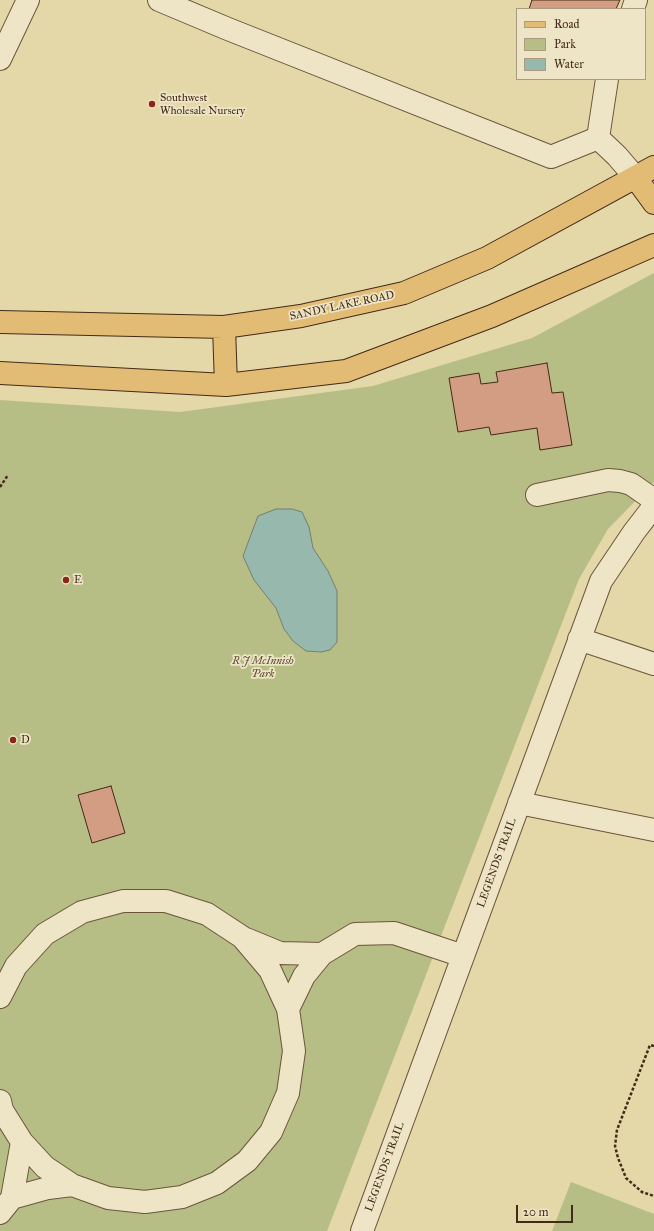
<!DOCTYPE html>
<style>
body{margin:0}
#map{position:relative;width:654px;height:1231px;overflow:hidden;background:#e4d7a8;font-family:"IM FELL Great Primer",serif}
canvas{display:block}
.legend{position:absolute;left:516px;top:8px;width:130px;height:72px;box-sizing:border-box;background:#ede5c6;border:1px solid #a99a80;margin:0;padding:5px 7px;list-style:none;font-size:12px;color:#442a18}
.legend li{display:flex;align-items:center;gap:8px;height:20px}
.legend b{width:20px;border:1px solid #a99a80}
.scale{position:absolute;left:516px;top:1205px;width:57px;height:18px;box-sizing:border-box;border:2px solid #442a18;border-top:0;padding-left:5px;font-size:12px;line-height:14px;white-space:nowrap;color:#442a18;-webkit-text-stroke:3px #ede5c6;paint-order:stroke}
</style>
<div id="map">
<canvas width="654" height="1231"></canvas>
<ul class="legend">
<li><b style="height:5px;background:#e2bc74"></b>Road</li>
<li><b style="height:11px;background:#b6be86"></b>Park</li>
<li><b style="height:11px;background:#96b8ad"></b>Water</li>
</ul>
<div class="scale">20 m</div>
</div>
<script>
const g = document.querySelector('canvas').getContext('2d');
g.lineJoin = 'round';
function fill(path, color) { g.fillStyle = color; g.fill(path, 'evenodd'); }
const toPath = rows => new Path2D(rows.map(r => 'M' + r).join(''));
function trace(path, color, width, dash) { g.strokeStyle = color; g.lineWidth = width; g.lineCap = dash ? 'butt' : 'round'; g.setLineDash(dash || []); g.stroke(path); }
function write(font, color, halo, rows, align = 'center') {
  g.font = font + ' "IM FELL Great Primer",serif'; g.lineWidth = 3.5; g.setLineDash([]); g.textBaseline = 'middle'; g.strokeStyle = halo; g.fillStyle = color; for (const [text, x, y, turn = 0] of rows) {
    g.save(); g.translate(x, y); g.rotate((+turn || 0) * Math.PI / 180); g.textAlign = isNaN(turn) ? turn : align; if (halo) g.strokeText(text, 0, 0); g.fillText(text, 0, 0); g.restore();
  }
}
const green = toPath([
 [654,273,654,482,608,529,579,579,327,1231,0,1231,0,400,180,412,373,386,532,338],
 [571,1182,654,1214,654,1231,552,1231]
]);
const water = toPath([
 [276,509,292,509,302,512,309,527,313,548,328,571,337,591,337,642,330,650,321,652,306,651,293,641,284,629,276,608,254,580,243,556,258,516,276,509]
]);
const building = toPath([
 [532,0,620,0,616,9,529,9,532,0],
 [547,363,552,393,563,392,572,445,540,450,537,428,491,435,489,427,458,432,449,378,479,373,481,384,498,382,496,372,547,363],
 [111,786,125,833,92,843,78,795,111,786]
]);
const path = toPath([
 [0,487,8,475],
 [654,1046,650,1045,617,1130,615,1146,618,1158,626,1178,642,1192,654,1196]
]);
const minor = toPath([
 [159,0,228,29,551,157,598,138,617,156,635,177],
 [633,9,636,0],
 [0,59,28,0],
 [598,138,607,79],
 [537,495,608,480,620,481,631,484,654,500],
 [579,639,654,664],
 [519,803,654,830],
 [246,939,280,953,322,954],
 [0,997,16,966,45,934,82,912,123,901,166,901,207,914,242,937,270,970,288,1009,294,1051,288,1093,271,1132,247,1161,217,1183,182,1197,145,1202,108,1198,72,1185,45,1167,22,1142,2,1110,0,1101],
 [288,1009,304,976,322,954,355,934,394,933,463,956],
 [12,1198,48,1188,72,1185],
 [0,1213,12,1198,22,1142],
 [362,1231,601,581,634,532,654,506]
]);
const major = toPath([
 [635,177,654,203],
 [0,322,224,327,301,316,404,293,487,258,654,167],
 [224,327,226,385],
 [0,373,226,385,346,371,492,316,654,245]
]);
const markers = [
 [152,104,4,"#8f2418"],
 [66,580,4,"#8f2418"],
 [13,740,4,"#8f2418"]
];
const poiNames = [
 ["Southwest",160,98],
 ["Wholesale Nursery",160,111],
 ["E",74,580],
 ["D",21,740]
];
const streetNames = [
 ["SANDY LAKE ROAD",342,306,-12],
 ["LEGENDS TRAIL",497,863,-70],
 ["LEGENDS TRAIL",385,1167,-70]
];
const parkNames = [
 ["R J McInnish",263,661],
 ["Park",263,674]
];
fill(green, '#b6be86');
fill(water, '#96b8ad');
trace(water, '#757f71', 1);
fill(building, '#d29d82');
trace(building, '#442a18', 1);
trace(minor, '#6c553c', 24);
trace(major, '#442a18', 24);
trace(path, '#442a18', 2.5, [3, 2]);
trace(minor, '#ede5c6', 22);
trace(major, '#e2bc74', 22);
for (const [x, y, r, color] of markers) { const dot = new Path2D(); dot.arc(x, y, r, 0, 2 * Math.PI); g.fillStyle = color; g.fill(dot); trace(dot, '#ede5c6', 1.5); }
write('11px', '#442a18', '#ede5c6', poiNames, 'left');
write('11px', '#442a18', '#ede5c6', streetNames);
write('italic 11px', '#5b482e', '#ede5c6', parkNames);
</script>
